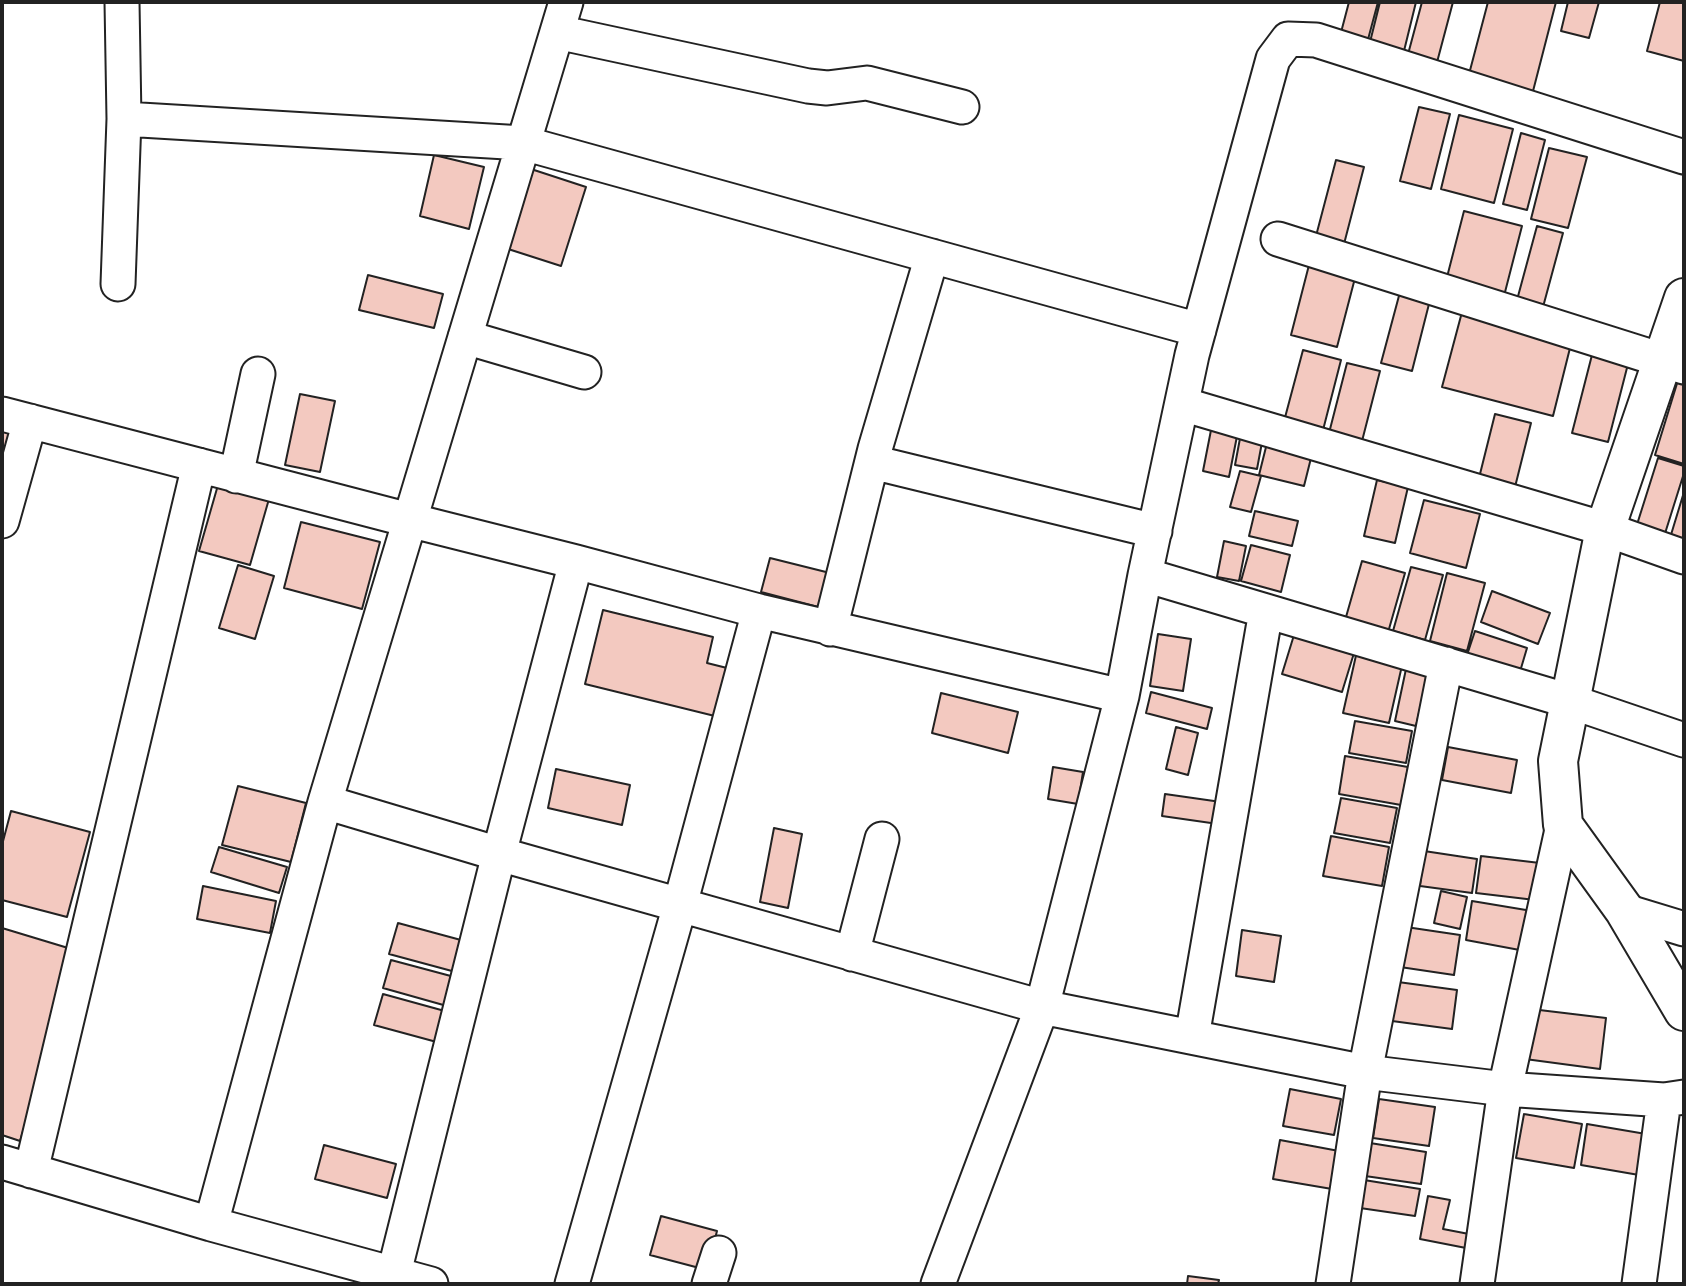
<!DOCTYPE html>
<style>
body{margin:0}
#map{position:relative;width:1686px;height:1286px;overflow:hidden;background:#fff;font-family:"Open Sans",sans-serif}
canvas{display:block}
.frame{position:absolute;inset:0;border:4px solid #222;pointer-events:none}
</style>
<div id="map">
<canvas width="1686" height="1286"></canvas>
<div class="frame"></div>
</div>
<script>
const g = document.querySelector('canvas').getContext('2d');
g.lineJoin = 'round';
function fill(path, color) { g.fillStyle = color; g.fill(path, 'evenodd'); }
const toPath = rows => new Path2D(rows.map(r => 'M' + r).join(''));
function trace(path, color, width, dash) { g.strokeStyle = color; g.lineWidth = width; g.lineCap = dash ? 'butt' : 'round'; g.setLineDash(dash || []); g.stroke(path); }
const building = toPath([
 [1349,2,1378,2,1366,47,1339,40,1349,2],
 [1380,2,1416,2,1403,55,1369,46,1380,2],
 [1422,2,1453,2,1436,66,1407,58,1422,2],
 [1488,2,1556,2,1532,95,1468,78,1488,2],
 [1568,2,1599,2,1589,38,1561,31,1568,2],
 [1660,2,1684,2,1684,61,1647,51,1660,2],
 [1419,107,1450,114,1431,189,1400,181,1419,107],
 [1459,115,1513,129,1494,203,1441,189,1459,115],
 [1521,133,1545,140,1527,210,1503,204,1521,133],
 [1549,148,1587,157,1568,228,1531,219,1549,148],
 [434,155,484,167,469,229,420,216,434,155],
 [1336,160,1364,167,1344,244,1316,236,1336,160],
 [531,169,586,187,561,266,505,248,531,169],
 [1464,211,1522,226,1504,296,1446,281,1464,211],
 [1537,226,1563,233,1543,307,1517,300,1537,226],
 [1309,265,1355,278,1337,347,1291,335,1309,265],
 [368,275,443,294,434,328,359,310,368,275],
 [1400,292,1430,300,1412,371,1381,363,1400,292],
 [1462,312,1572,340,1553,416,1442,387,1462,312],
 [1303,350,1341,360,1322,434,1283,425,1303,350],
 [1593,351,1629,360,1608,442,1572,433,1593,351],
 [1347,363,1380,371,1361,445,1328,437,1347,363],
 [1679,377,1684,378,1684,464,1655,455,1679,377],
 [300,394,335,401,320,472,285,465,300,394],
 [1495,414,1531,423,1513,495,1477,486,1495,414],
 [2,418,20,423,2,493,2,418],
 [1212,425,1238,431,1229,477,1203,471,1212,425],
 [1241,433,1263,437,1257,469,1235,465,1241,433],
 [1267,443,1312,454,1304,486,1259,475,1267,443],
 [1658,458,1684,466,1684,473,1662,543,1634,534,1658,458],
 [1240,471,1261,476,1251,512,1230,507,1240,471],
 [220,478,271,492,250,565,199,551,220,478],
 [1377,480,1408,487,1395,543,1364,536,1377,480],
 [1684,492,1684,543,1670,538,1684,492],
 [1424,500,1480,514,1466,568,1410,553,1424,500],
 [1255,511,1298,521,1292,546,1249,536,1255,511],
 [301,522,380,542,362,609,284,588,301,522],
 [1224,541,1246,546,1239,581,1217,577,1224,541],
 [1251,545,1290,555,1281,592,1241,581,1251,545],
 [770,558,830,573,822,608,761,592,770,558],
 [1362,561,1405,573,1387,636,1344,624,1362,561],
 [238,565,274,576,255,639,219,628,238,565],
 [1411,567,1443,575,1425,640,1393,631,1411,567],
 [1447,573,1485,583,1467,651,1430,641,1447,573],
 [1492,591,1550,613,1538,644,1481,622,1492,591],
 [603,610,713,637,707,663,739,671,727,719,585,684,603,610],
 [1475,631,1527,648,1519,675,1466,658,1475,631],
 [1158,634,1191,639,1183,691,1150,686,1158,634],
 [1294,635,1354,653,1342,692,1282,674,1294,635],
 [1357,651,1403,661,1389,723,1343,713,1357,651],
 [1406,669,1428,674,1416,726,1395,721,1406,669],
 [1151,692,1212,708,1207,729,1146,713,1151,692],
 [941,693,1018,712,1008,753,932,733,941,693],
 [1355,721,1412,731,1406,763,1349,753,1355,721],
 [1176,727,1198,733,1188,775,1166,769,1176,727],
 [1448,747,1517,760,1511,793,1442,780,1448,747],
 [1345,756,1408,767,1401,805,1339,794,1345,756],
 [1053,767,1083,772,1078,804,1048,799,1053,767],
 [556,769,630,785,622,825,548,808,556,769],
 [238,786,306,803,291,862,222,845,238,786],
 [1165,794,1221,802,1218,824,1162,816,1165,794],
 [1341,798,1397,808,1390,843,1334,833,1341,798],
 [11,811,90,832,67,917,2,900,2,845,11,811],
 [774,828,802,834,788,908,760,902,774,828],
 [1331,836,1389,847,1382,886,1323,876,1331,836],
 [219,847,287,867,279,893,211,872,219,847],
 [1424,851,1477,859,1472,893,1420,886,1424,851],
 [1481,856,1540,863,1535,900,1476,893,1481,856],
 [203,886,276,901,270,933,197,919,203,886],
 [1441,891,1467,897,1460,929,1434,923,1441,891],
 [1472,901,1532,911,1525,951,1466,940,1472,901],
 [398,923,472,943,463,974,389,954,398,923],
 [1406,927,1460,935,1454,975,1400,967,1406,927],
 [2,928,78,951,20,1141,2,1135,2,928],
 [1242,930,1281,936,1274,982,1236,976,1242,930],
 [391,960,462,979,454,1008,383,988,391,960],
 [1398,982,1457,990,1452,1029,1392,1021,1398,982],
 [383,994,452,1013,444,1044,374,1025,383,994],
 [1531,1009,1606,1018,1600,1069,1525,1059,1531,1009],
 [1290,1089,1341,1099,1334,1135,1283,1126,1290,1089],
 [1379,1099,1435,1107,1429,1146,1373,1138,1379,1099],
 [1524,1114,1582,1124,1574,1168,1516,1158,1524,1114],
 [1587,1124,1646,1134,1639,1175,1581,1165,1587,1124],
 [1280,1140,1339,1151,1332,1189,1273,1179,1280,1140],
 [1370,1143,1426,1152,1421,1184,1365,1176,1370,1143],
 [324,1145,396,1164,387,1198,315,1179,324,1145],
 [1364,1180,1420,1189,1415,1216,1360,1208,1364,1180],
 [1428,1196,1450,1200,1443,1229,1469,1234,1466,1248,1420,1239,1428,1196],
 [661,1216,717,1231,707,1270,650,1255,661,1216],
 [1188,1276,1219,1280,1218,1284,1187,1284,1188,1276]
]);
const minor = toPath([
 [566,2,325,802,499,854,1042,1007,1365,1072,1505,1089,1664,1100,1684,1097],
 [557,32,808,86,827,88,867,83,962,107],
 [124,119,523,143,1199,330],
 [1684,157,1316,40,1288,39,1273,59,1192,355,1145,575,1569,701,1684,740],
 [1278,239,1684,367],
 [118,284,124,119,122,2],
 [465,337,584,372],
 [1182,404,1605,529,1684,557],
 [2,414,409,520,576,562,759,611,1122,696],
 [872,462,1155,531],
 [236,476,258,374],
 [2,521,30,421],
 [830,629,875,449,932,256],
 [1625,911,1684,929],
 [852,954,882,839],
 [1192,1037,1266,611],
 [2,1162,211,1224,431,1284],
 [31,1171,199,465],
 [211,1224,325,802],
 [394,1273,499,854,576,562],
 [572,1284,680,905,759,611],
 [709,1284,719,1253],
 [938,1284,1042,1007,1122,696,1145,575],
 [1333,1284,1365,1072,1446,664],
 [1477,1284,1505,1089,1563,825],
 [1639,1284,1664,1100]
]);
const tertiary = toPath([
 [1684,298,1605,529,1558,761,1563,825,1625,911,1684,1011]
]);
fill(building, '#f3c9c0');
trace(building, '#222', 2);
trace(minor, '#222', 37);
trace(tertiary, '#222', 42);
trace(minor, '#fff', 33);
trace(tertiary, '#fff', 38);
</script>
